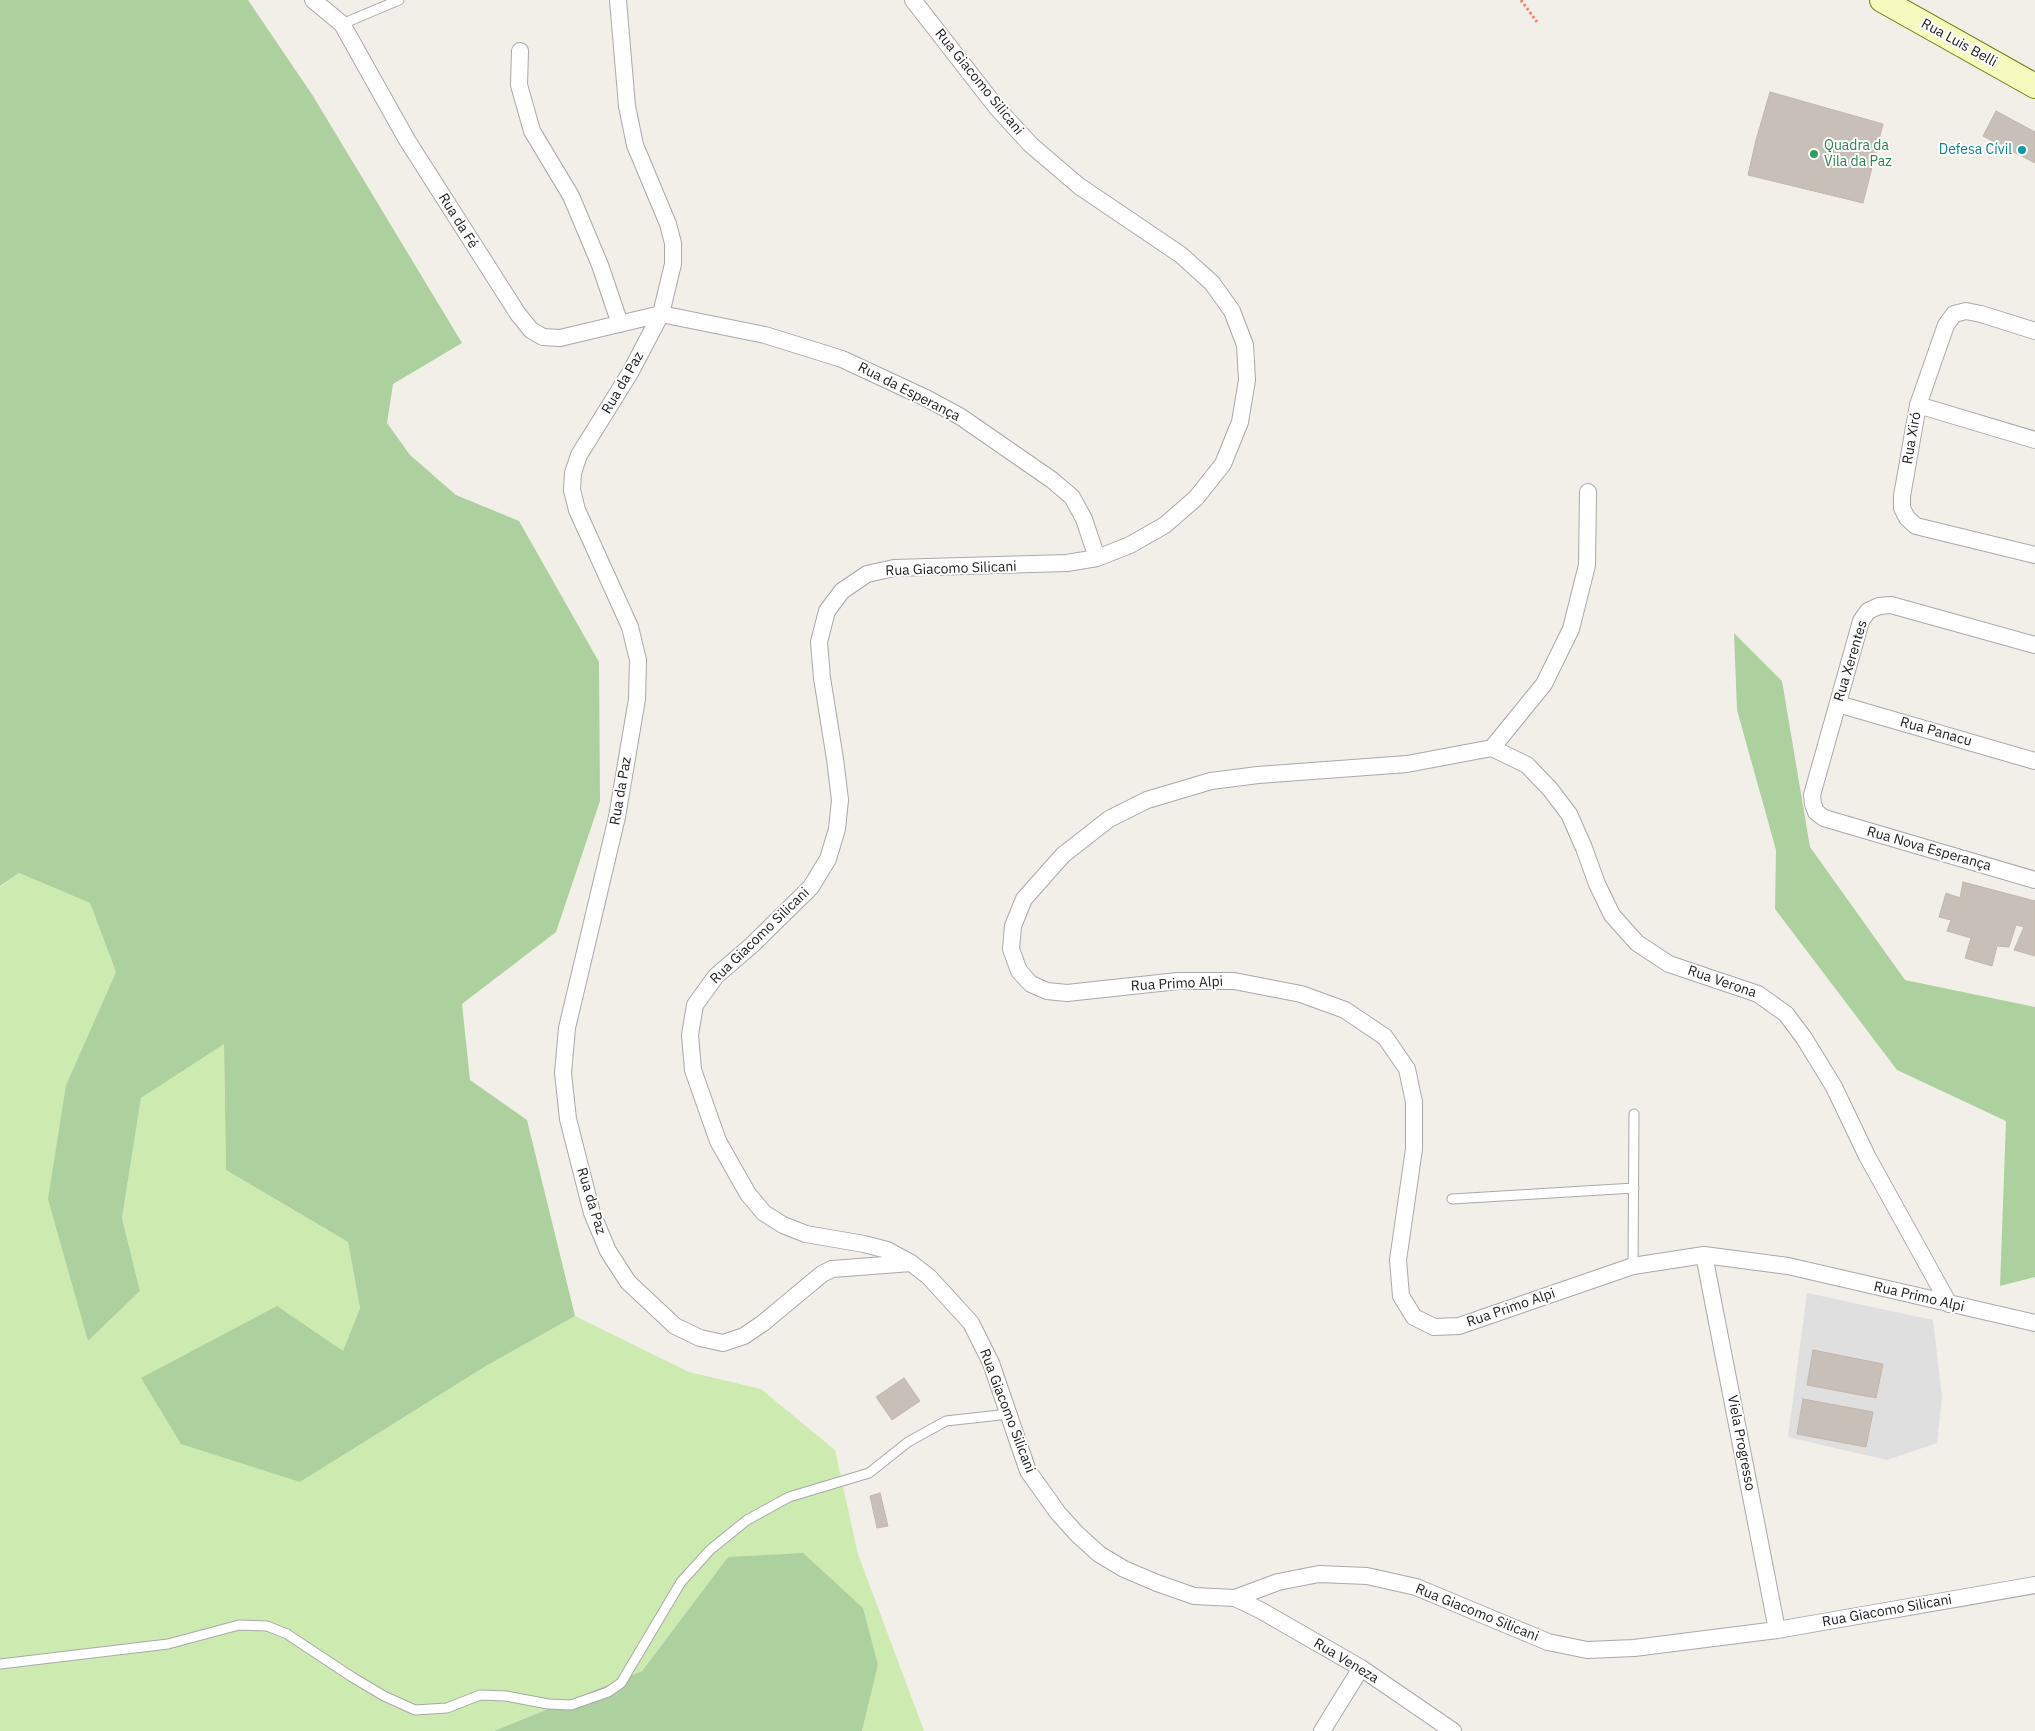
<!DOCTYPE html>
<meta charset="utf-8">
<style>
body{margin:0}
canvas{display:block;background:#f2efe9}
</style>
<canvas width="2035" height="1731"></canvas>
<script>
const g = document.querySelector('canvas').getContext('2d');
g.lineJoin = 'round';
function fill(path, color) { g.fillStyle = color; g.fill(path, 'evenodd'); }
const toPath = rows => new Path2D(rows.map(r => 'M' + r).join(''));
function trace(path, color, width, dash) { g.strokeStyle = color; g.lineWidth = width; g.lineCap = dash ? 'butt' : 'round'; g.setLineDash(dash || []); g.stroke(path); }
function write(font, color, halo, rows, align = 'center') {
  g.font = font + ' "IBM Plex Sans",sans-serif'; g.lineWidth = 4; g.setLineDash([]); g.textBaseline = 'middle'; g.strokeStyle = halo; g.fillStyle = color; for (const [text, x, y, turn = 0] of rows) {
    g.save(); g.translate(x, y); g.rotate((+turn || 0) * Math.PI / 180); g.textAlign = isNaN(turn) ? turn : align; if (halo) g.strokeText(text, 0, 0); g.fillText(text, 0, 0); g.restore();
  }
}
const residential = toPath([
 [1807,1293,1933,1320,1942,1397,1937,1443,1887,1460,1788,1437]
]);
const grass = toPath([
 [19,873,90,903,116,972,66,1085,88,1341,140,1291,122,1218,141,1098,224,1043,226,1170,348,1242,360,1308,343,1351,300,1482,486,1366,575,1316,689,1372,761,1389,835,1450,858,1554,924,1731,862,1731,878,1665,728,1557,642,1671,494,1731,0,1731,0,887]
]);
const forest = toPath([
 [0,0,248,0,313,96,462,343,393,384,387,423,410,455,456,495,519,521,599,662,600,801,556,932,462,1004,470,1080,527,1120,575,1316,486,1366,300,1482,181,1444,141,1378,277,1306,343,1351,360,1308,348,1242,226,1170,224,1044,141,1098,122,1218,140,1291,88,1341,48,1199,66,1085,116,972,90,903,19,873,0,886],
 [1734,633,1782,681,1810,847,1905,980,2035,1007,2035,1277,2000,1286,2006,1121,1897,1070,1775,909,1776,850,1737,710],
 [803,1553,863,1608,878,1665,862,1731,494,1731,642,1671,728,1557]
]);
const building = toPath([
 [1770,92,1883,124,1863,203,1748,175,1756,140,1770,92],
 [1996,111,2035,132,2035,163,1983,136,1996,111],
 [1963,882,2035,901,2035,956,2014,950,2024,927,2016,925,2009,947,1997,946,1992,966,1965,958,1971,938,1947,931,1951,920,1939,917,1946,893,1960,898,1963,882],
 [1813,1350,1883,1364,1876,1398,1807,1385,1813,1350],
 [904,1378,920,1401,892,1420,876,1397,904,1378],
 [1803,1399,1873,1412,1866,1447,1797,1434,1803,1399],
 [880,1493,888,1526,877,1528,870,1496,880,1493]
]);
const path = toPath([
 [1521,0,1537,22]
]);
const lane = toPath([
 [342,24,399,0],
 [1452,1199,1634,1188],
 [1633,1266,1634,1114],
 [0,1664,168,1644,239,1625,267,1626,287,1634,352,1677,384,1696,415,1710,447,1708,480,1695,506,1696,548,1704,571,1705,608,1692,621,1683,681,1582,710,1550,747,1520,789,1497,869,1473,908,1442,946,1421,1009,1414]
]);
const street = toPath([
 [313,0,342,24,407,140,518,314,531,330,543,337,560,338,661,314,765,335,842,359,928,399,961,417,1052,480,1072,497,1084,519,1097,558],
 [618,0,627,106,635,145,668,224,673,243,673,264,661,314,630,373,579,455,573,473,572,490,577,510,630,627,638,660,637,699,617,817,567,1028,563,1073,568,1119,592,1213,608,1251,628,1282,675,1326,700,1338,723,1343,744,1336,763,1323,822,1274,832,1269,911,1263],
 [913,0,997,108,1031,145,1079,186,1181,255,1212,283,1232,311,1245,345,1247,380,1240,422,1223,464,1196,498,1165,525,1130,545,1097,558,1067,563,894,568,867,574,842,591,827,611,819,642,822,678,835,759,840,800,837,829,828,859,811,887,752,945,716,976,695,1005,690,1035,693,1070,718,1141,748,1194,764,1213,783,1225,806,1234,864,1244,887,1250,911,1263,929,1277,971,1323,991,1363,1028,1471,1058,1513,1077,1534,1099,1554,1124,1569,1157,1583,1194,1596,1235,1598,1278,1582,1319,1574,1367,1576,1416,1587,1548,1642,1587,1650,1634,1648,1777,1630,2035,1585],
 [520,51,519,85,532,131,571,196,600,265,620,324],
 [2035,331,1981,314,1966,311,1954,314,1946,325,1918,405,1902,496,1902,508,1907,518,1916,526,2035,555],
 [1918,405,2035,440],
 [1588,492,1587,565,1571,629,1544,684,1492,748,1407,764,1258,775,1211,781,1147,800,1109,819,1063,855,1024,899,1013,926,1011,949,1019,971,1031,984,1047,991,1067,993,1178,981,1234,981,1301,994,1345,1010,1385,1037,1407,1069,1414,1102,1414,1149,1398,1260,1401,1296,1414,1317,1434,1327,1459,1326,1633,1266,1704,1255,1788,1266,2035,1323],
 [2035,645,1891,605,1879,606,1868,611,1861,621,1812,795,1813,804,1816,812,1824,818,2035,880],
 [1838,704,2035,761],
 [1492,748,1527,765,1550,789,1569,814,1584,848,1597,884,1612,915,1637,943,1669,964,1758,994,1786,1014,1804,1038,1834,1087,1867,1156,1949,1304],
 [1704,1255,1777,1630],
 [1235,1598,1260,1610,1361,1668,1453,1731],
 [1322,1731,1361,1668]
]);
const secondary = toPath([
 [1882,0,2035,86]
]);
const markers = [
 [2022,150,5,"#0f9aa8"],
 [1814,154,5,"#2e9e5b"]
];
const streetNames = [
 ["Rua Luis Belli",1959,43,29],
 ["Rua Giacomo Silicani",979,82,51],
 ["Rua da Fé",458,221,58],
 ["Rua da Paz",623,383,-60],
 ["Rua da Esperança",909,392,27],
 ["Rua Xiró",1912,438,-80],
 ["Rua Giacomo Silicani",951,569,-2],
 ["Rua Xerentes",1851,661,-73],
 ["Rua Panacu",1936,732,16],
 ["Rua da Paz",621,791,-80],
 ["Rua Nova Esperança",1929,849,16],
 ["Rua Giacomo Silicani",760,936,-44],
 ["Rua Verona",1722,982,19],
 ["Rua Primo Alpi",1177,984,-3],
 ["Rua da Paz",591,1201,73],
 ["Rua Primo Alpi",1919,1297,13],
 ["Rua Primo Alpi",1511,1308,-19],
 ["Rua Giacomo Silicani",1007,1411,69],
 ["Viela Progresso",1741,1443,79],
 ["Rua Giacomo Silicani",1887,1611,-10],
 ["Rua Giacomo Silicani",1477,1613,22],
 ["Rua Veneza",1346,1661,31]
];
const leisureNames = [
 ["Quadra da",1824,146],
 ["Vila da Paz",1824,162]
];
const cultureNames = [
 ["Defesa Cívil",2012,150]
];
fill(residential, '#e0dfdf');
fill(grass, '#cdebb0');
fill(forest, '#add19e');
fill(building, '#c7bfb8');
trace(building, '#c4b6ab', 1);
trace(lane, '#a9a9a9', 11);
trace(street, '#a9a9a9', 18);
trace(secondary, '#707d05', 26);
trace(path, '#fa8072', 3, [2.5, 2.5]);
trace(lane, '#fff', 9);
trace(street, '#fff', 16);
trace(secondary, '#f7fabf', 24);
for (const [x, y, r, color] of markers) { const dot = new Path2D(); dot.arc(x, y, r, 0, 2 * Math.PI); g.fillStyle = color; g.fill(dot); trace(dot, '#fff', 2); }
write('14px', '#222', '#fff', streetNames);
write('14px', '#27864d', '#fff', leisureNames, 'left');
write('14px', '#0d838f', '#fff', cultureNames, 'right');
</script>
